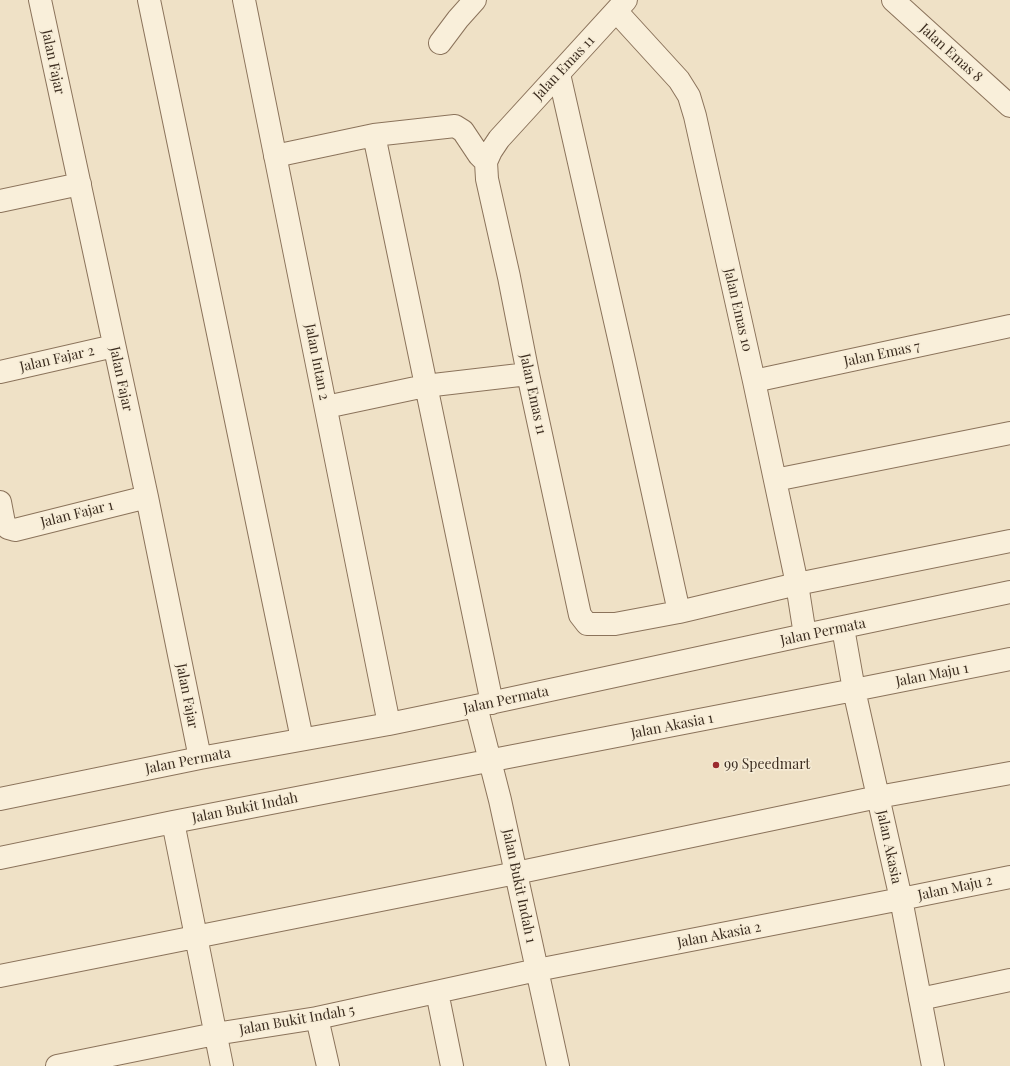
<!DOCTYPE html>
<style>
body{margin:0}
canvas{display:block;background:#efe1c6}
</style>
<canvas width="1010" height="1066"></canvas>
<script>
const g = document.querySelector('canvas').getContext('2d');
g.lineJoin = 'round';
const toPath = rows => new Path2D(rows.map(r => 'M' + r).join(''));
function trace(path, color, width, dash) { g.strokeStyle = color; g.lineWidth = width; g.lineCap = dash ? 'butt' : 'round'; g.setLineDash(dash || []); g.stroke(path); }
function write(font, color, halo, rows, align = 'center') {
  g.font = font + ' "Playfair Display",serif'; g.lineWidth = 3; g.setLineDash([]); g.textBaseline = 'middle'; g.strokeStyle = halo; g.fillStyle = color; for (const [text, x, y, turn = 0] of rows) {
    g.save(); g.translate(x, y); g.rotate((+turn || 0) * Math.PI / 180); g.textAlign = isNaN(turn) ? turn : align; if (halo) g.strokeText(text, 0, 0); g.fillText(text, 0, 0); g.restore();
  }
}
const minor = toPath([
 [40,0,147,497,200,758],
 [149,0,302,739],
 [244,0,389,724],
 [626,0,499,139,491,151,486,162,487,179,509,277,528,374,580,615,587,624,615,624,679,612,797,584,1010,541],
 [893,0,1010,106],
 [616,11,679,80,689,96,695,116,754,381,797,584,805,635],
 [440,43,458,19,475,0],
 [559,74,623,356,679,612],
 [374,135,492,703],
 [275,156,374,135,455,126,463,131,479,155,486,162],
 [0,201,80,184],
 [0,372,114,346],
 [754,381,1010,326],
 [326,407,425,386,528,374],
 [775,480,1010,433],
 [0,502,4,523,8,528,15,530,147,497],
 [843,628,854,690,901,899,933,1066],
 [476,706,500,800,558,1066],
 [0,799,200,758,389,724,476,706,805,635,1010,592],
 [173,822,222,1066],
 [0,858,173,822,854,690,1010,659],
 [0,976,516,873,878,797,1010,773],
 [437,992,452,1066],
 [920,999,1010,980],
 [317,1018,328,1066],
 [57,1066,215,1034,317,1018,537,970,901,899,1010,877]
]);
const markers = [
 [716,765,4,"#9b2b2f"]
];
const streetNames = [
 ["Jalan Emas 8",951,53,42],
 ["Jalan Fajar",53,62,78],
 ["Jalan Emas 11",564,68,-47],
 ["Jalan Emas 10",738,310,77],
 ["Jalan Emas 7",882,354,-12],
 ["Jalan Fajar 2",57,359,-13],
 ["Jalan Intan 2",317,362,79],
 ["Jalan Fajar",121,379,78],
 ["Jalan Emas 11",533,394,78],
 ["Jalan Fajar 1",77,514,-14],
 ["Jalan Permata",823,632,-12],
 ["Jalan Maju 1",932,675,-11],
 ["Jalan Fajar",187,696,79],
 ["Jalan Permata",506,700,-12],
 ["Jalan Akasia 1",672,726,-11],
 ["Jalan Permata",188,761,-11],
 ["Jalan Bukit Indah",245,808,-11],
 ["Jalan Akasia",889,847,78],
 ["Jalan Bukit Indah 1",519,886,78],
 ["Jalan Maju 2",955,888,-12],
 ["Jalan Akasia 2",719,935,-11],
 ["Jalan Bukit Indah 5",297,1020,-10]
];
const poiNames = [
 ["99 Speedmart",724,765]
];
trace(minor, '#8b735b', 24);
trace(minor, '#f9efda', 22);
for (const [x, y, r, color] of markers) { const dot = new Path2D(); dot.arc(x, y, r, 0, 2 * Math.PI); g.fillStyle = color; g.fill(dot); trace(dot, '#f6ecd6', 1.5); }
write('14px', '#3b2c1f', '#f6ecd6', streetNames);
write('14px', '#3b2c1f', '#f6ecd6', poiNames, 'left');
</script>
